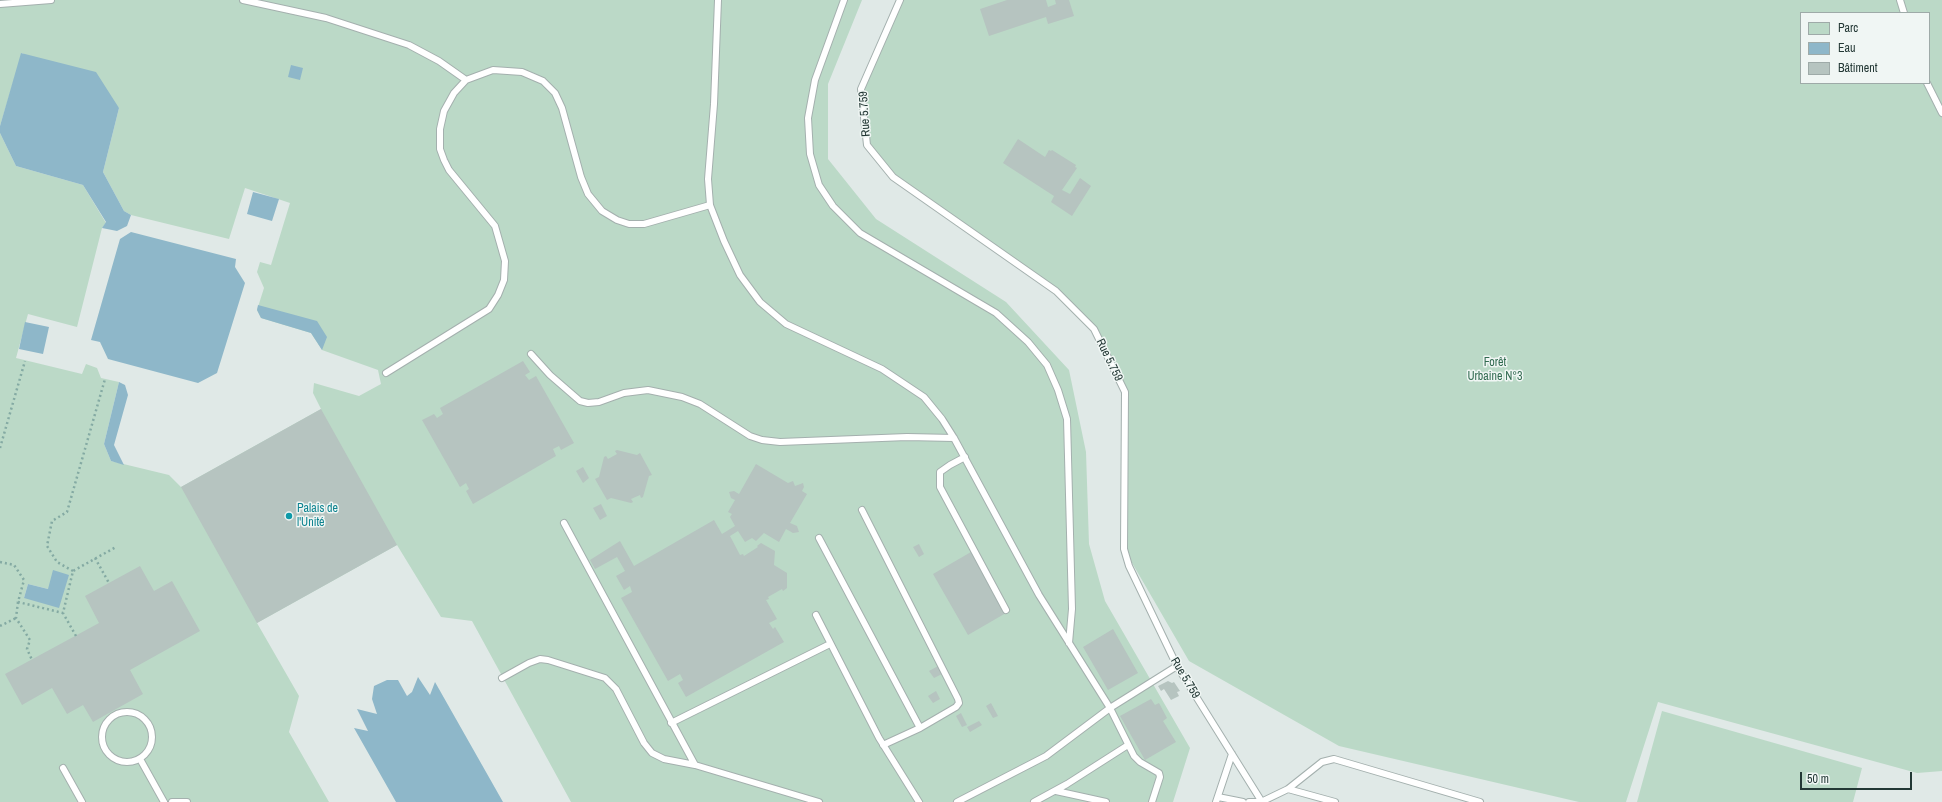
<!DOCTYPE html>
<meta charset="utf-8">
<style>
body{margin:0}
#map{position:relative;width:1942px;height:802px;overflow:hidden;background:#e0e9e7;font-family:"Archivo Narrow",sans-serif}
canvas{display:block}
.legend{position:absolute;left:1800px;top:12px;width:130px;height:72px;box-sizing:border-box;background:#f0f6f4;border:1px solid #9eaaa8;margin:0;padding:5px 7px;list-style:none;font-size:12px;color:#233835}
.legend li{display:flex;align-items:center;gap:8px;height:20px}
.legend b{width:20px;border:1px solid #9eaaa8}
.scale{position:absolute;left:1800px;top:772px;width:112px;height:18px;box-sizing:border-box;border:2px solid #233835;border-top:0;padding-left:5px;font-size:12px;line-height:14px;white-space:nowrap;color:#233835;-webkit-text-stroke:3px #f0f6f4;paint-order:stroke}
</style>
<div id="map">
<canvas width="1942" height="802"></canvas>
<ul class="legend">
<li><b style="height:11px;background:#bbd9c7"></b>Parc</li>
<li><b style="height:11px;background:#8eb7c9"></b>Eau</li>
<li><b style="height:11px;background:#b6c4c0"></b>Bâtiment</li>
</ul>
<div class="scale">50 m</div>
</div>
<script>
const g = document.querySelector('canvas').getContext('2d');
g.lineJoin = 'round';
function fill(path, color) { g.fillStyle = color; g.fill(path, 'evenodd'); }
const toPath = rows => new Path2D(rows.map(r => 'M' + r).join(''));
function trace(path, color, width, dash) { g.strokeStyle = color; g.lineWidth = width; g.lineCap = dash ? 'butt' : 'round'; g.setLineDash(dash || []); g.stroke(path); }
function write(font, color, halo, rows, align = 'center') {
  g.font = font + ' "Archivo Narrow",sans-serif'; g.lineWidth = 3; g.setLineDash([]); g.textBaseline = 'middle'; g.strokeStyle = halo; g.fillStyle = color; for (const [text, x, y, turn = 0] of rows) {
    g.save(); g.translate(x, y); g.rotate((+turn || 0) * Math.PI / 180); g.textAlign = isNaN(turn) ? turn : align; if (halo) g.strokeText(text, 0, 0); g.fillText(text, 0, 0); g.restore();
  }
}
const green = toPath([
 [0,0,862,0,828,84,828,159,876,219,1006,302,1069,370,1086,452,1089,544,1105,601,1190,748,1173,802,571,802,472,621,441,617,397,545,257,623,299,696,289,732,329,802,0,802,0,133,16,166,83,185,106,223,102,228,77,327,28,314,16,358,82,374,86,364,97,368,101,378,119,382,104,444,111,461,169,475,181,487,321,409,313,393,314,383,359,396,381,384,378,370,322,350,311,333,261,318,257,310,264,288,257,272,260,262,271,265,290,203,245,188,229,239,131,215,124,211,103,172,119,108,22,53,0,126],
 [28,584,48,589,24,598],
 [900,0,1942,0,1942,771,1917,773,1658,702,1626,802,1579,802,1339,746,1189,661,1124,549,1125,392,1094,329,1056,291,893,177,867,145,861,89],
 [1801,13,1929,13,1929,83,1801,83],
 [1662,711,1862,768,1853,802,1637,802]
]);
const water = toPath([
 [21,53,96,72,119,108,103,172,124,211,131,215,127,226,117,231,102,228,106,222,83,185,16,166,0,133,0,126],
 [291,65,303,68,300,80,288,77],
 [253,192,279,199,272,221,247,214],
 [131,232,236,259,235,267,245,283,217,373,198,383,108,359,100,342,91,340,120,239],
 [258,305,317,321,327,337,322,350,311,333,261,318,257,310],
 [25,322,49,327,43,354,19,349],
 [119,382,125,385,128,395,114,445,124,465,111,461,104,444],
 [53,570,69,575,59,608,24,598,28,584,48,589],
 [418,677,430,695,435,682,503,802,396,802,354,728,368,731,357,709,377,714,372,699,374,686,387,680,398,680,407,696,412,692]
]);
const building = toPath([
 [1007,0,1046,0,1048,7,1056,4,1055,0,1069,0,1074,16,1048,24,1046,17,989,36,980,9],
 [1018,139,1045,157,1049,150,1051,151,1052,150,1076,165,1075,167,1077,168,1062,190,1070,194,1080,178,1091,186,1072,216,1051,202,1054,196,1003,163],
 [523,361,530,372,525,375,529,380,536,376,574,443,561,450,559,446,553,449,556,456,473,504,466,491,469,489,466,483,460,487,422,420,434,414,437,418,443,414,440,408],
 [321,409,397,545,257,623,181,487],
 [617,450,637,455,640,453,652,475,649,476,643,497,641,498,640,495,631,499,633,502,631,503,611,498,607,500,595,479,599,477,604,457,606,456,608,459,617,454,615,451],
 [756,464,788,483,793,481,795,486,803,483,804,487,802,491,807,494,790,523,797,526,799,532,793,533,786,529,779,542,764,533,756,541,752,538,745,542,738,531,730,536,740,555,743,554,744,556,758,547,757,546,761,543,775,551,774,565,787,573,787,588,783,591,782,589,768,597,769,599,766,600,777,619,769,623,773,629,775,627,784,642,686,697,678,683,683,680,680,674,668,681,621,598,632,592,630,586,624,590,616,576,625,571,617,557,595,569,590,560,620,541,634,566,714,520,722,534,735,526,730,517,732,514,728,512,735,500,731,498,729,492,734,491,739,494],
 [583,467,589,478,583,483,576,471],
 [601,504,607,516,600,520,593,508],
 [919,544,924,554,919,557,913,547],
 [971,552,1006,613,968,635,933,574],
 [140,566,154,591,172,581,200,631,130,670,143,694,93,722,83,705,67,714,52,688,22,705,5,674,99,623,85,596],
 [1113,629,1138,673,1108,690,1083,647],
 [940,665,944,673,934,678,929,671],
 [1168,681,1172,683,1174,682,1180,691,1177,692,1179,696,1171,700,1164,689,1161,691,1158,686],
 [936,691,940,699,933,703,928,696],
 [1151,699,1155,705,1159,703,1167,718,1163,721,1176,742,1145,760,1120,716],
 [991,703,998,716,993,718,986,706],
 [961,713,967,725,962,727,956,716],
 [979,721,982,725,970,732,967,727]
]);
const path = toPath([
 [0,448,25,361],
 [95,558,109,583],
 [0,562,14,565,24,580,18,602,63,613],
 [73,571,57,562,47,546,52,521,67,512,105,379],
 [18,602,16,618,30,640,27,649,32,660],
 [0,626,16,618],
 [76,636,63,613,73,571,116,547]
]);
const lane = toPath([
 [243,0,326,18,409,45,439,61,466,80],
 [718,0,714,104,708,179,710,205,724,241,740,275,760,302,786,324,882,369,924,397,942,419,954,438,1039,595,1110,708,1177,666],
 [844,0,815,80,808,118,810,154,819,185,833,206,860,233,996,313,1028,342,1047,365,1058,390,1067,419,1072,609,1069,643],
 [900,0,861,89,867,145,893,177,1056,291,1094,329,1125,392,1124,549,1129,566,1177,666,1262,802],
 [1900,0,1904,13],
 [0,4,51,0],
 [1927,83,1942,113],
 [531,354,550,375,580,401,588,403,599,402,624,393,648,390,682,397,700,404,750,436,762,440,780,442,907,437,954,438],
 [386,373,489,309,498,295,504,280,505,261,495,226,449,170,444,160,440,149,440,129,444,111,454,93,466,80,493,70,522,72,543,81,555,93,562,108,581,177,588,194,602,211,617,220,629,224,644,224,710,205],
 [965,457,950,465,940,472,940,487,1006,610],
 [862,510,958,699,959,703,956,707,920,728,883,745],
 [564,523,695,765,819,802],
 [819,538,920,728],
 [816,615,879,738,919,802],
 [502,678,529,663,540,659,548,660,605,678,616,689,644,743,652,753,664,759,695,765],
 '102 737a25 25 0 1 1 50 0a25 25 0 1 1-50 0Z',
 [671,723,830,644],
 [140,759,164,802],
 [63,768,82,802],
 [1288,789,1335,802],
 [1056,791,1106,802],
 [1218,797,1243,802],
 [172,802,187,802],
 [957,802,1046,756,1110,708,1134,756,1140,762,1159,773,1160,777,1152,802],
 [1034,802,1067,784,1128,745],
 [1216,802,1232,754],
 [1249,802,1261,802,1288,789,1322,762,1334,759,1480,802]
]);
const markers = [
 [289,516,4,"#0f9aa8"]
];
const streetNames = [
 ["Rue 5.759",865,114,-94],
 ["Rue 5.759",1109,360,64],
 ["Rue 5.759",1185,678,59]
];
const parkNames = [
 ["Forêt",1495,363],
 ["Urbaine N°3",1495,377]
];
const cultureNames = [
 ["Palais de",297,509],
 ["l'Unité",297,523]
];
fill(green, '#bbd9c7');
fill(water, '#8eb7c9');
fill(building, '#b6c4c0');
trace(lane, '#a4b0ae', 8);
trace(path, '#84aaa3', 2.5, [2, 3]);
trace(lane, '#fff', 6);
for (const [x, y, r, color] of markers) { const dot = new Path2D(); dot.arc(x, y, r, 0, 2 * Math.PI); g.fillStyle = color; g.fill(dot); trace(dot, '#f0f6f4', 1.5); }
write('12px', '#233835', '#f0f6f4', streetNames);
write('12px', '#316a50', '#f0f6f4', parkNames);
write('12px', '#0d838f', '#f0f6f4', cultureNames, 'left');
</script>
